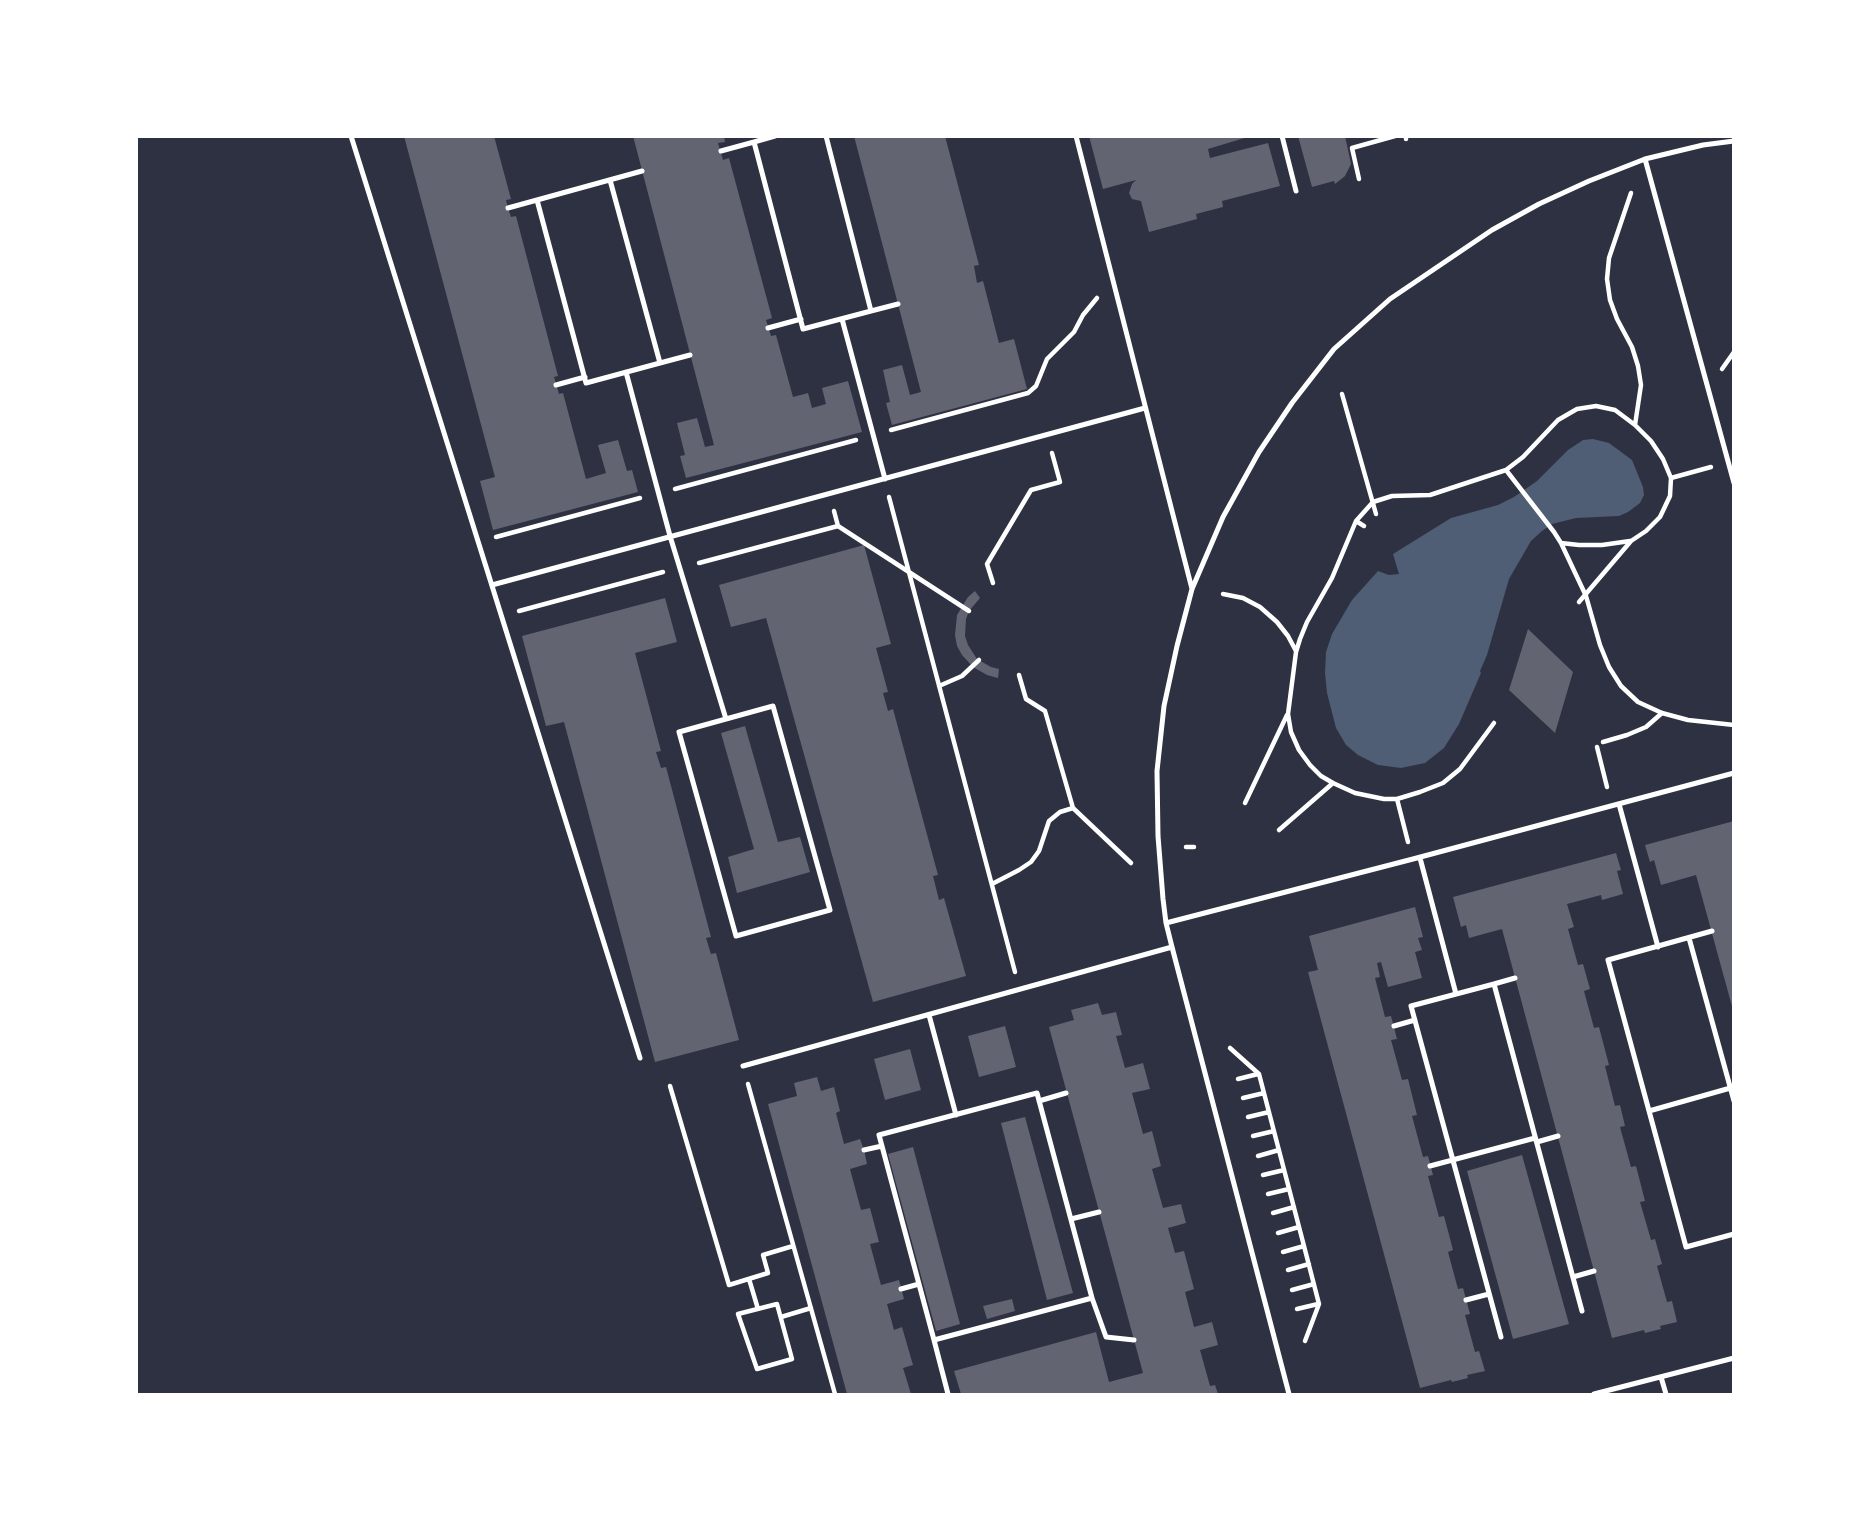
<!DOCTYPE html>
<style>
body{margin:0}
#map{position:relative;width:1870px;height:1531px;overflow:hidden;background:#2d3142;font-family:"Public Sans",sans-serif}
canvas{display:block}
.frame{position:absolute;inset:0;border:138px solid #fff;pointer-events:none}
</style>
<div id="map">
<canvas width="1870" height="1531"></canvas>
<div class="frame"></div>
</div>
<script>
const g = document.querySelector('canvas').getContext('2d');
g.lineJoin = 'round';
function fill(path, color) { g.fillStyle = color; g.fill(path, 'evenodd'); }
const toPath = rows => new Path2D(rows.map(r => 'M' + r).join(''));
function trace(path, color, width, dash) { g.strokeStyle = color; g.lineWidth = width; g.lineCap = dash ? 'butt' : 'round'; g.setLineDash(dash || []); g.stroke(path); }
const water = toPath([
 [1593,439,1609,443,1632,460,1643,487,1644,495,1640,503,1628,512,1619,516,1576,518,1552,524,1542,531,1531,541,1509,579,1487,655,1480,671,1481,673,1459,724,1444,748,1425,763,1401,768,1378,765,1358,755,1346,745,1336,728,1327,693,1325,673,1326,652,1332,634,1352,600,1378,571,1389,575,1399,574,1393,554,1451,518,1498,505,1514,497,1537,481,1568,450,1583,440]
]);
const building = toPath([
 [404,136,494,136,511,199,506,200,508,208,511,217,516,216,558,376,554,377,559,394,563,393,586,479,606,473,598,445,618,440,627,471,632,470,638,492,493,530,480,481,495,477],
 [633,136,724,136,725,142,718,143,723,160,729,158,772,318,766,320,771,336,776,335,793,397,808,393,812,408,826,404,822,388,848,381,862,432,686,478,680,456,685,455,677,423,697,418,705,447,714,445],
 [854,136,945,136,979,265,974,266,977,283,983,281,999,343,1014,339,1027,389,892,425,886,403,890,402,883,370,902,365,910,395,921,392],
 [1089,136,1251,136,1208,149,1210,158,1268,143,1280,186,1222,201,1223,207,1196,214,1197,219,1149,232,1141,201,1132,199,1129,193,1132,184,1136,180,1103,189],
 [1298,136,1345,136,1351,164,1345,176,1335,184,1334,181,1312,187],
 [864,545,891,644,876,648,888,692,883,693,888,711,893,709,938,875,933,876,939,900,944,898,966,976,873,1002,766,618,731,627,719,585],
 [975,591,980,598,969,611,966,619,965,636,968,645,977,659,991,667,999,669,998,678,987,675,973,667,962,655,957,646,955,635,957,615,968,597],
 [665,598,677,642,635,653,661,751,656,752,661,768,666,767,711,937,706,938,711,954,716,953,739,1040,655,1062,564,722,546,726,522,636],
 [1528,629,1573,672,1555,733,1509,690],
 [745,726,778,842,800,837,810,872,737,893,728,857,754,849,721,733],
 [1734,821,1734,1010,1733,1010,1696,875,1661,885,1654,860,1650,862,1645,845],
 [1616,853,1621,870,1617,871,1623,894,1602,900,1601,895,1567,904,1574,927,1568,929,1578,965,1583,964,1590,989,1584,991,1594,1028,1599,1027,1609,1065,1605,1066,1615,1106,1620,1105,1625,1126,1620,1127,1631,1167,1636,1166,1645,1201,1640,1202,1651,1240,1655,1239,1662,1264,1657,1266,1667,1302,1672,1301,1677,1322,1660,1326,1661,1329,1645,1333,1644,1330,1612,1338,1502,929,1469,938,1466,925,1461,927,1453,897],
 [1415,907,1423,937,1418,938,1422,950,1415,952,1422,978,1388,987,1381,962,1377,963,1380,977,1375,978,1385,1017,1391,1016,1397,1039,1391,1040,1402,1080,1408,1079,1417,1115,1412,1116,1423,1157,1428,1156,1433,1175,1428,1176,1439,1217,1444,1216,1453,1250,1448,1252,1458,1289,1463,1288,1470,1314,1465,1315,1475,1352,1479,1351,1485,1371,1467,1375,1468,1378,1452,1382,1451,1380,1420,1388,1308,972,1318,970,1309,936],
 [1098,1003,1102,1015,1116,1012,1122,1035,1116,1036,1125,1068,1143,1063,1150,1089,1132,1093,1143,1134,1152,1131,1161,1166,1152,1169,1163,1208,1181,1204,1186,1223,1168,1228,1175,1253,1184,1251,1194,1289,1185,1292,1194,1327,1212,1322,1218,1345,1200,1350,1210,1386,1215,1385,1218,1394,961,1394,954,1371,1096,1332,1109,1382,1143,1373,1049,1027,1074,1020,1071,1010],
 [1005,1026,1016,1067,979,1077,968,1036],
 [910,1049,921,1090,885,1100,874,1059],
 [817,1077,821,1091,834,1087,840,1111,836,1113,844,1144,860,1139,864,1150,867,1164,850,1169,861,1210,870,1208,879,1242,870,1244,881,1285,899,1280,904,1299,887,1304,894,1330,902,1327,913,1365,903,1368,911,1394,847,1394,768,1104,797,1096,794,1083],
 [1025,1117,1073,1293,1047,1300,1001,1123],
 [913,1147,960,1324,936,1331,888,1154],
 [1522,1155,1569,1324,1513,1339,1467,1171],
 [1012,1299,1015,1311,987,1319,983,1306]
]);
const path = toPath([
 [1406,136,1406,139],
 [1359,179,1352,148,1395,136],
 [1631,193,1609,258,1607,279,1610,300,1617,319,1632,347,1638,366,1641,385,1635,425],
 [1722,369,1734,352],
 [1342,394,1376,514],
 [891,430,1028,393,1036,386,1047,359,1074,332,1083,315,1097,298],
 [1506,470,1554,532,1561,543,1586,596,1600,645,1609,667,1621,686,1638,702,1662,713,1688,720,1734,725],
 [1671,478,1711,467],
 [675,489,856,440],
 [889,497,1015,972],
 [1356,521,1364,526],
 [838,526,969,611],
 [496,537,640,498],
 [1561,543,1579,545,1602,545,1630,541],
 [699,563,838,526,834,511],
 [993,583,987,564,1031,490,1060,482,1052,453],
 [1223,594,1243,598,1260,607,1277,622,1288,636,1296,651],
 [519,611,663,572],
 [1019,675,1026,699,1045,711,1073,808,1131,863],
 [939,686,962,676,979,660],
 [1494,723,1460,769,1443,783,1420,792,1397,799,1384,799,1355,793,1333,783,1321,776,1310,765,1299,750,1291,732,1288,714,1296,652,1300,639,1307,622,1332,578,1356,521,1373,502,1392,496,1430,495,1506,470,1523,457,1558,420,1577,409,1596,406,1615,410,1635,425,1651,441,1663,459,1671,478,1670,496,1660,517,1646,531,1631,541,1579,602],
 [1603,742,1627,735,1646,727,1662,713],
 [1597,747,1607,787],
 [1397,799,1408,842],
 [1245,803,1287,715],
 [1279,830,1333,783],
 [1186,847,1194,847],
 [992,884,1019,870,1031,862,1039,851,1049,821,1060,812,1073,808],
 [1230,1048,1259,1074,1304,1246,1319,1304,1305,1341],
 [1238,1079,1258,1074],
 [748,1084,835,1394],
 [670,1086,729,1285,768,1273,763,1255,793,1246],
 [1243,1098,1264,1093],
 [1248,1117,1269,1112],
 [1253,1136,1274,1131],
 [1258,1156,1279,1150],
 [1263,1175,1284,1170],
 [1268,1194,1289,1189],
 [1273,1213,1294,1207],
 [1278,1233,1299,1227],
 [1283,1252,1304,1246],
 [1288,1270,1309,1264],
 [749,1279,758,1309],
 [1292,1290,1314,1284],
 [777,1304,792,1359,757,1369,738,1314,777,1304],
 [1297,1309,1318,1304],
 [781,1317,811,1308]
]);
const service = toPath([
 [351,136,640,1058],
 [775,136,754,142,803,329,871,311,826,136],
 [1076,136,1192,589],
 [1282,136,1296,191],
 [721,151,754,142],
 [1645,159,1734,483],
 [610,180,660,363,586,383,537,200,642,171],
 [508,208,537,200],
 [871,311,898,304],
 [842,319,885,479],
 [768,328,801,319],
 [660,363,690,355],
 [626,372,670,536,726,719],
 [556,385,585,377],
 [492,585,1145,408],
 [773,706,830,910,736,936,679,732,773,706],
 [1619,804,1658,947],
 [1420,858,1456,994],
 [1166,923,1413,859,1734,773],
 [1712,931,1608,960,1686,1247,1734,1234],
 [1689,938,1734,1101],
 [1494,984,1515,978],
 [929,1015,956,1115],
 [1394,1026,1415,1020],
 [743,1066,1172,947],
 [1037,1093,1092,1298,934,1340,879,1135,1037,1093],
 [1039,1101,1066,1093],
 [1649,1111,1734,1087],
 [1537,1142,1558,1136],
 [864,1150,882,1146],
 [1430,1166,1535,1138],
 [1071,1219,1099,1212],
 [1573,1277,1594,1271],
 [901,1289,919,1284],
 [1092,1298,1106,1337,1134,1340],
 [1466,1300,1489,1294],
 [1501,1337,1411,1006,1494,984,1582,1311],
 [934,1340,948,1394],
 [1661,1377,1666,1394],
 [1289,1394,1172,947,1166,923,1163,899,1158,836,1157,771,1164,706,1177,646,1192,589,1223,517,1259,452,1292,403,1334,349,1390,299,1492,230,1539,204,1589,181,1645,159,1703,145,1734,141],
 [1594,1394,1734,1358]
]);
fill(water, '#4f5d75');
fill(building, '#626471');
trace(path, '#fff', 4.5);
trace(service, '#fff', 5);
</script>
